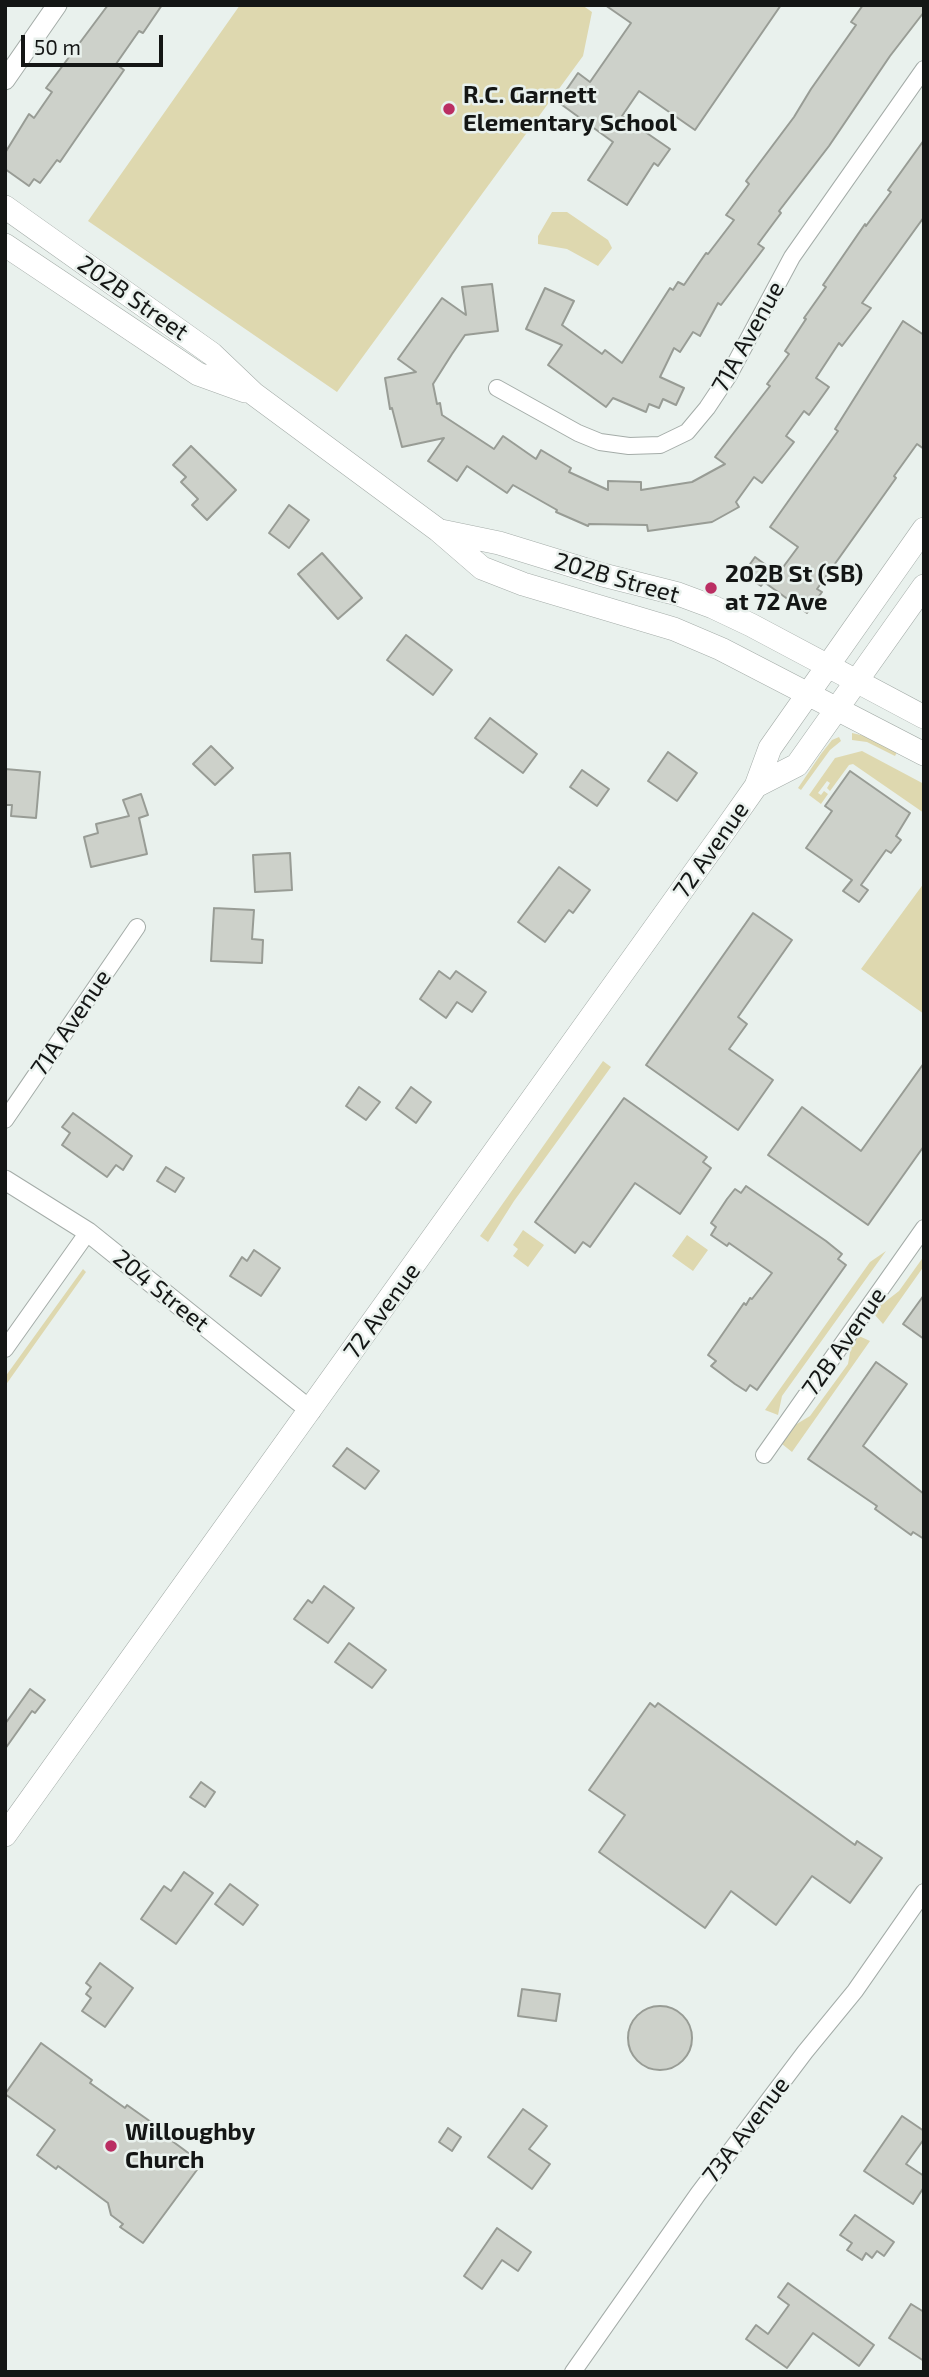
<!DOCTYPE html>
<style>
body{margin:0}
#map{position:relative;width:929px;height:2377px;overflow:hidden;background:#e9f1ed;font-family:"Exo 2",sans-serif}
canvas{display:block}
.frame{position:absolute;inset:0;border:7px solid #141615;pointer-events:none}
.scale{position:absolute;left:21px;top:35px;width:142px;height:32px;box-sizing:border-box;border:4px solid #141615;border-top:0;padding-left:9px;font-size:21px;line-height:24px;white-space:nowrap;color:#141615;-webkit-text-stroke:5px #e9f1ed;paint-order:stroke}
</style>
<div id="map">
<canvas width="929" height="2377"></canvas>
<div class="frame"></div>
<div class="scale">50 m</div>
</div>
<script>
const g = document.querySelector('canvas').getContext('2d');
g.lineJoin = 'round';
function fill(path, color) { g.fillStyle = color; g.fill(path, 'evenodd'); }
const toPath = rows => new Path2D(rows.map(r => 'M' + r).join(''));
function trace(path, color, width, dash) { g.strokeStyle = color; g.lineWidth = width; g.lineCap = dash ? 'butt' : 'round'; g.setLineDash(dash || []); g.stroke(path); }
function write(font, color, halo, rows, align = 'center') {
  g.font = font + ' "Exo 2",sans-serif'; g.lineWidth = 5; g.setLineDash([]); g.textBaseline = 'middle'; g.strokeStyle = halo; g.fillStyle = color; for (const [text, x, y, turn = 0] of rows) {
    g.save(); g.translate(x, y); g.rotate((+turn || 0) * Math.PI / 180); g.textAlign = isNaN(turn) ? turn : align; if (halo) g.strokeText(text, 0, 0); g.fillText(text, 0, 0); g.restore();
  }
}
const green = toPath([
 [240,5,582,5,592,12,583,56,337,392,88,221],
 [552,212,567,212,608,240,612,248,598,266,567,249,538,244,538,236],
 [852,733,865,736,897,752,895,756,867,742,852,740],
 [839,737,841,741,830,750,801,790,798,788,821,754,832,740],
 [862,751,924,784,924,813,853,764,849,765,830,791,827,788,830,783,827,781,818,793,821,795,824,791,828,794,821,804,809,795,835,758],
 [924,883,924,1014,861,969],
 [603,1061,611,1067,514,1201,488,1242,480,1236],
 [523,1230,544,1245,528,1267,513,1256,518,1249,513,1245],
 [687,1235,708,1250,693,1271,672,1256],
 [886,1251,782,1396,778,1415,765,1410,870,1262],
 [924,1256,924,1266,883,1324,874,1314,881,1305,899,1291],
 [83,1269,86,1272,5,1386,5,1377],
 [859,1336,870,1341,792,1452,782,1444,795,1425,810,1416,848,1364,851,1347]
]);
const building = toPath([
 [108,5,162,5,143,33,139,31,116,64,124,70,82,130,60,162,57,160,40,183,34,179,29,186,5,169,5,153,29,114,34,118,52,92,46,88,108,5],
 [605,5,781,5,695,130,639,91,622,116,670,149,658,166,654,163,627,205,588,180,613,142,558,102,578,73,590,82,631,23,605,5],
 [863,5,924,5,924,12,890,56,829,146,779,211,781,213,758,244,764,248,721,305,718,303,700,336,693,332,680,352,674,348,660,377,684,388,676,405,663,399,659,408,649,404,646,412,613,398,606,407,548,365,562,345,526,329,545,288,574,301,562,325,602,354,605,350,622,363,670,288,673,290,678,282,684,285,706,253,708,254,734,220,726,215,749,184,746,181,794,117,811,89,856,25,851,22,863,5],
 [924,140,924,217,862,303,871,308,842,346,839,343,816,378,829,387,809,415,804,411,786,436,794,442,762,483,754,477,736,502,739,507,712,522,648,531,647,525,589,524,588,526,556,512,557,510,513,485,507,493,467,466,457,481,428,461,444,438,402,447,392,408,390,409,385,378,416,372,398,359,442,298,466,315,462,287,492,284,498,331,465,335,452,354,433,384,437,404,440,403,442,415,494,449,503,436,536,459,541,450,571,468,569,472,608,490,608,481,641,482,641,490,692,482,725,464,715,457,770,386,767,384,789,354,785,351,806,319,804,318,826,287,823,285,865,224,866,226,891,192,888,190,924,140],
 [903,321,924,335,924,449,917,444,894,476,896,478,817,589,822,592,807,613,764,582,761,586,743,574,755,557,778,574,798,547,770,527,838,431,835,429,903,321],
 [191,446,236,490,207,520,192,505,198,499,181,482,186,477,173,465,191,446],
 [289,505,309,520,289,548,269,533,289,505],
 [322,553,362,598,338,619,298,574,322,553],
 [406,635,452,670,433,695,387,660,406,635],
 [490,718,537,754,523,773,475,738,490,718],
 [211,746,233,768,215,785,193,764,211,746],
 [668,752,697,773,677,801,648,781,668,752],
 [5,769,40,772,36,818,11,816,12,805,5,805,5,769],
 [582,770,609,789,597,806,570,787,582,770],
 [850,771,910,813,896,836,901,840,891,853,886,850,861,885,868,890,859,902,843,891,852,880,806,848,832,811,825,806,850,771],
 [141,794,148,815,139,818,147,854,91,867,84,837,98,833,96,824,129,816,123,800,141,794],
 [290,853,292,890,255,892,253,855,290,853],
 [559,867,590,890,573,913,569,910,545,942,518,922,559,867],
 [214,908,254,910,252,939,263,940,262,963,211,961,214,908],
 [753,913,792,940,738,1017,747,1024,729,1049,773,1080,738,1130,646,1065,753,913],
 [439,971,450,979,456,971,486,992,472,1012,457,1002,446,1018,420,999,439,971],
 [924,1063,924,1146,868,1225,768,1155,802,1107,861,1151,924,1063],
 [359,1087,380,1102,366,1120,346,1106,359,1087],
 [411,1087,431,1102,416,1123,396,1108,411,1087],
 [624,1098,707,1157,703,1162,711,1168,680,1214,635,1183,590,1247,583,1242,575,1253,535,1222,624,1098],
 [73,1113,132,1156,123,1170,116,1165,107,1177,62,1145,70,1133,62,1127,73,1113],
 [166,1167,184,1178,175,1192,157,1181,166,1167],
 [746,1186,826,1241,842,1254,838,1259,846,1265,757,1390,750,1385,746,1391,735,1384,711,1366,716,1361,708,1355,744,1303,746,1305,750,1298,752,1299,772,1273,729,1243,727,1246,711,1235,716,1227,711,1223,727,1199,735,1189,741,1193,746,1186],
 [254,1250,280,1268,261,1296,230,1276,242,1257,247,1261,254,1250],
 [924,1295,924,1339,903,1324,924,1295],
 [876,1362,907,1384,863,1446,924,1494,924,1539,913,1532,911,1535,875,1509,877,1506,808,1459,876,1362],
 [347,1448,379,1471,365,1489,333,1466,347,1448],
 [324,1586,354,1608,328,1643,294,1619,308,1600,312,1603,324,1586],
 [349,1643,386,1670,372,1688,335,1662,349,1643],
 [30,1689,45,1700,35,1713,32,1711,5,1749,5,1724,30,1689],
 [650,1703,655,1707,658,1703,855,1845,857,1841,882,1858,850,1903,812,1876,776,1925,731,1891,705,1928,599,1852,625,1815,589,1790,650,1703],
 [201,1782,215,1792,205,1807,190,1797,201,1782],
 [184,1872,213,1893,176,1944,141,1919,164,1886,171,1891,184,1872],
 [230,1884,258,1905,243,1925,215,1904,230,1884],
 [100,1963,133,1988,105,2027,82,2011,91,1998,86,1994,91,1987,86,1983,100,1963],
 [522,1989,560,1994,556,2021,518,2016,522,1989],
 '628 2038a32 32 0 1 1 64 0a32 32 0 1 1-64 0Z',
 [41,2043,92,2080,90,2083,125,2108,127,2105,151,2122,149,2124,202,2163,143,2243,120,2227,123,2224,111,2215,108,2203,58,2166,56,2169,37,2155,55,2130,5,2094,41,2043],
 [523,2109,547,2126,529,2149,550,2164,532,2189,488,2157,523,2109],
 [902,2116,924,2131,924,2139,906,2164,924,2176,924,2187,913,2204,864,2171,902,2116],
 [448,2128,461,2137,452,2151,439,2142,448,2128],
 [855,2215,894,2242,884,2256,877,2251,872,2258,866,2253,862,2260,847,2250,852,2243,840,2235,855,2215],
 [497,2228,531,2252,518,2271,502,2260,482,2289,464,2276,497,2228],
 [788,2283,874,2345,859,2366,813,2333,787,2368,746,2339,756,2325,768,2334,789,2305,778,2297,788,2283],
 [911,2304,924,2312,924,2361,889,2338,911,2304]
]);
const minor = toPath([
 [497,388,578,433,600,442,629,446,660,445,687,432,707,408,729,375,792,257,924,69],
 [5,1120,137,927],
 [5,1349,88,1232],
 [764,1455,924,1228],
 [573,2372,698,2194,805,2052,855,1991,924,1892]
]);
const tertiary = toPath([
 [5,80,57,5],
 [5,1180,88,1232,311,1411]
]);
const secondary = toPath([
 [5,207,212,354,254,394,438,530,482,568,523,584,674,629,721,649,924,754],
 [5,245,198,374,245,391],
 [441,531,499,543,603,575,678,594,713,607,751,625,924,717],
 [756,786,797,765,924,586],
 [5,1835,725,830,756,786,770,748,924,529]
]);
const markers = [
 [449,109,7,"#ba2e62"],
 [711,588,7,"#ba2e62"],
 [111,2146,7,"#ba2e62"]
];
const poiNames = [
 ["R.C. Garnett",463,95],
 ["Elementary School",463,123],
 ["202B St (SB)",725,574],
 ["at 72 Ave",725,602],
 ["Willoughby",125,2132],
 ["Church",125,2160]
];
const streetNames = [
 ["202B Street",133,298,35],
 ["71A Avenue",748,337,-61],
 ["202B Street",617,578,16],
 ["72 Avenue",711,850,-55],
 ["71A Avenue",71,1023,-56],
 ["204 Street",161,1291,39],
 ["72 Avenue",382,1311,-54],
 ["72B Avenue",844,1342,-55],
 ["73A Avenue",746,2130,-53]
];
fill(green, '#ded8af');
fill(building, '#cdd1ca');
trace(building, '#989c95', 2);
trace(minor, '#a4aca8', 18);
trace(tertiary, '#a4aca8', 21);
trace(secondary, '#a4aca8', 24);
trace(minor, '#fff', 16);
trace(tertiary, '#fff', 19);
trace(secondary, '#fff', 23);
for (const [x, y, r, color] of markers) { const dot = new Path2D(); dot.arc(x, y, r, 0, 2 * Math.PI); g.fillStyle = color; g.fill(dot); trace(dot, '#e9f1ed', 2.5); }
write('bold 24px', '#141615', '#e9f1ed', poiNames, 'left');
write('24px', '#141615', '#e9f1ed', streetNames);
</script>
